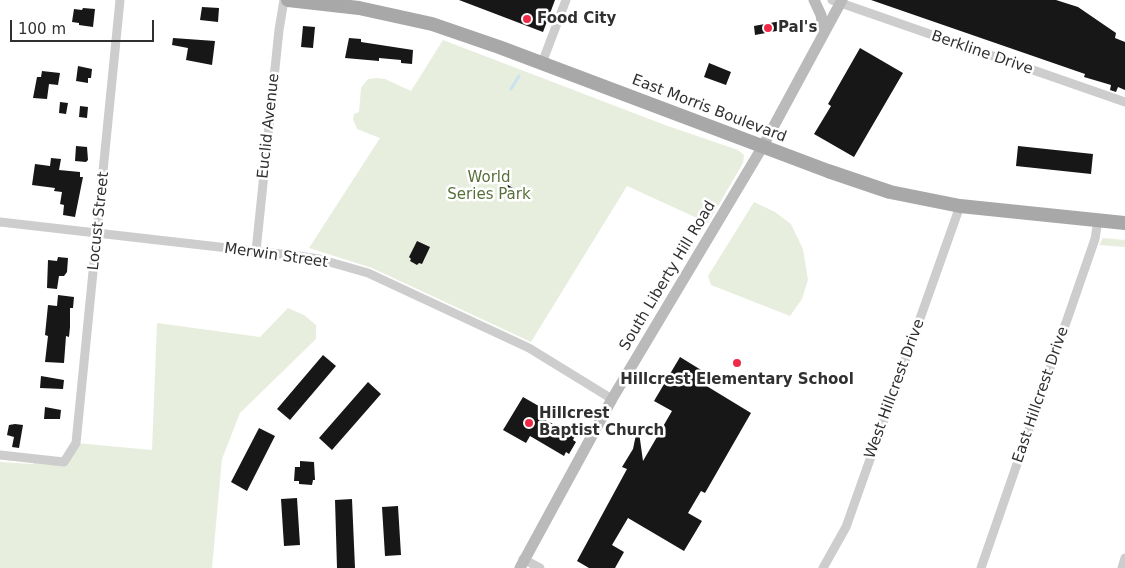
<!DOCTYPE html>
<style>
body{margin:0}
#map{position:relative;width:1125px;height:568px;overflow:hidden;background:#fff;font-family:"DejaVu Sans",sans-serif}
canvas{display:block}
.scale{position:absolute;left:10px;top:20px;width:144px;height:22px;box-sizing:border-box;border:2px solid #303030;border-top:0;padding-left:6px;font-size:15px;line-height:18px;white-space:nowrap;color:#303030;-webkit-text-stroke:4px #fff;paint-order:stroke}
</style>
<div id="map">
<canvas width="1125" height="568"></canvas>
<div class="scale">100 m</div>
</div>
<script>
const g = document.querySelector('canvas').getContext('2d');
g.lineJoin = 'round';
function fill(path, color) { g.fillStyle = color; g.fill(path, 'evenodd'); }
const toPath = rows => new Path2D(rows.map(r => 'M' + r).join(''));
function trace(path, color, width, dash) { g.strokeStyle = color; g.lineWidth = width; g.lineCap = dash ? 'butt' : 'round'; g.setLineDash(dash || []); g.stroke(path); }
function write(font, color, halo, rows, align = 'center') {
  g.font = font + ' "DejaVu Sans",sans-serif'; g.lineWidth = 5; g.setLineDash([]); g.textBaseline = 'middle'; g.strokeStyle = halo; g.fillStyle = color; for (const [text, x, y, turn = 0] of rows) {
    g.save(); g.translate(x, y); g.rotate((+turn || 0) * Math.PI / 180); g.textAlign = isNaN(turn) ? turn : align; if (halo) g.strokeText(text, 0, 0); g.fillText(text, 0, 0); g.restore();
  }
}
const green = toPath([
 [443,40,665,125,738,150,744,155,743,163,708,223,627,186,531,342,372,268,309,248,380,138,357,129,353,119,354,114,359,112,361,88,368,79,377,78,385,79,411,91],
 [754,202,775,212,791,224,803,249,808,280,802,299,790,316,711,285,708,276],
 [1103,238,1125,240,1125,247,1099,245],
 [288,308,304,315,316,325,316,339,240,413,222,459,212,568,0,568,0,462,33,464,33,459,64,462,76,443,152,450,157,323,260,337]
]);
const stream = toPath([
 [511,89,519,76]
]);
const building = toPath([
 [459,0,555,0,543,32],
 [871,0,1056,0,1078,7,1116,33,1115,38,1125,42,1125,90,1118,87,1116,92,1110,90,1111,85,1084,77,1085,74],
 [202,7,219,8,218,22,200,20],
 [83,8,95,9,93,27,79,25,79,23,72,22,74,9,82,10],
 [781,21,782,30,755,35,754,26],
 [303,26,315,27,313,48,301,47],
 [173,38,215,41,212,65,186,60,188,48,172,45],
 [349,38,361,39,361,42,413,50,412,64,401,63,401,60,379,58,379,61,345,58],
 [860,48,903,73,854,157,814,134,831,106,828,104],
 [709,63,731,72,726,85,704,77],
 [78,66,92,69,91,78,88,78,88,83,76,81],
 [42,71,60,73,58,85,49,84,47,99,33,98,37,77,41,77],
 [60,102,68,103,66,114,59,113],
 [80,106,88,107,87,118,79,117],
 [76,146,87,147,88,160,86,162,75,161],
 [1018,146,1093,154,1091,174,1016,166],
 [51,158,61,159,59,170,80,172,80,177,83,177,75,217,63,215,64,205,60,204,62,192,54,191,55,188,32,185,35,164,50,166],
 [508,185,516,190,512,197,504,193],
 [417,241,430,247,422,264,419,263,417,265,410,261,411,259,409,257],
 [58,257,68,258,67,272,64,276,59,276,57,289,47,288,48,260,57,261],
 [58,295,74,297,73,308,70,308,70,327,69,337,66,336,64,363,45,362,48,336,45,335,48,305,57,306],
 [323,355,336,366,290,420,277,409],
 [680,357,706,373,700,382,751,413,705,493,701,491,688,513,702,521,684,551,628,518,612,545,624,552,615,568,589,568,577,561,627,469,622,467,633,449,638,425,643,461,672,411,654,401],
 [41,376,64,380,63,389,40,388],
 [368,382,381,394,332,450,319,438],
 [523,397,544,409,540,417,575,436,573,440,576,442,569,454,566,452,564,456,530,436,526,443,503,430],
 [45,407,61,410,60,419,44,419],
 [15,424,23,425,19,448,12,447,14,437,7,435,9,425],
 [259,428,275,436,247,491,231,482],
 [300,461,314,462,315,480,313,480,312,485,299,484,299,481,294,481,295,467,300,467],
 [297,498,300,545,284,546,281,499],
 [352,499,355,568,337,568,335,500],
 [398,506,401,555,385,556,382,507]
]);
const street = toPath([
 [832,0,1125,102],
 [542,63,566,0],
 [0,222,298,256,319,259,368,273,529,348,612,399],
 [256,251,279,30,284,0],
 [0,455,64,462,76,443,120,0],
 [523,559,540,568],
 [823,568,846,527,960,206],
 [981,568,1095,239,1098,220],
 [1122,568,1125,558]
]);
const secondary = toPath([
 [814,0,821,15,824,33],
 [520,568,612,399,763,146,842,0]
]);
const primary = toPath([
 [288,0,359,8,432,24,499,47,828,171,890,192,960,206,1125,223]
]);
const markers = [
 [527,19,5,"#ef2a49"],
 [768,28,5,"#ef2a49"],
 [737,363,5,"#ef2a49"],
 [529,423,5,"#ef2a49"]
];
const poiNames = [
 ["Food City",537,19],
 ["Pal's",778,28],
 ["Hillcrest Elementary School",737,380,"center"],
 ["Hillcrest",539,414],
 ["Baptist Church",539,431]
];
const streetNames = [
 ["Berkline Drive",982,53,19],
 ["East Morris Boulevard",709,109,21],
 ["Euclid Avenue",269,126,-84],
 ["Locust Street",99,221,-84],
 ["Merwin Street",276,256,8],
 ["South Liberty Hill Road",668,276,-59],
 ["West Hillcrest Drive",895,389,-70],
 ["East Hillcrest Drive",1041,395,-71]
];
const parkNames = [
 ["World",489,178],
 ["Series Park",489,195]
];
fill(green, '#e8eede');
trace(stream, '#c9e3ee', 3);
fill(building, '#171717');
trace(street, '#cdcdcd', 9);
trace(secondary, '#bababa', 11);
trace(primary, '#a8a8a8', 14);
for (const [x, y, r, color] of markers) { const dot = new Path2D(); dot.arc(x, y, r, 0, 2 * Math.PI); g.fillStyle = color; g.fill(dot); trace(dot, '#fff', 2); }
write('bold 15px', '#303030', '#fff', poiNames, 'left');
write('15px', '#303030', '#fff', streetNames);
write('15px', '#586f3a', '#fff', parkNames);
</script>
